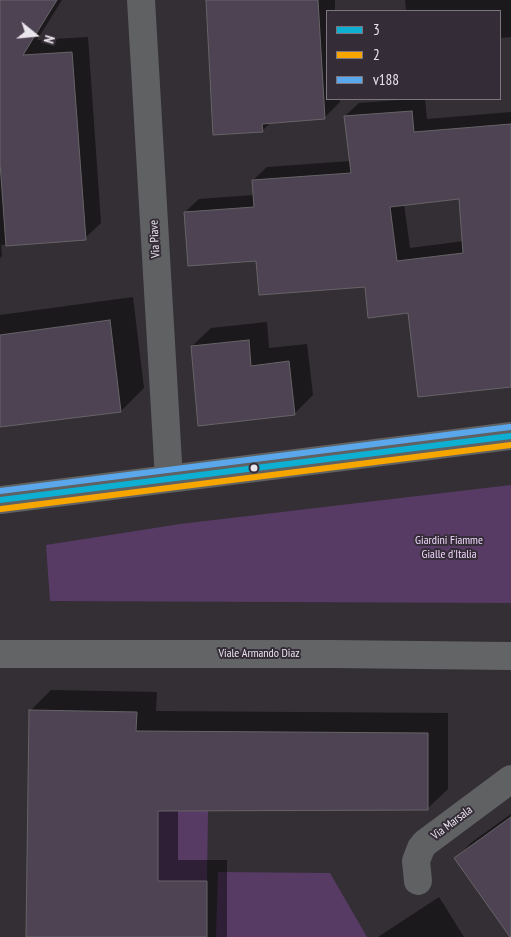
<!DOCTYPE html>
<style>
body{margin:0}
#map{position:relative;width:511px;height:937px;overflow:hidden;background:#332f34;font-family:"PT Sans Narrow",sans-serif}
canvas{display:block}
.legend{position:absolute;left:326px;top:10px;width:175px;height:90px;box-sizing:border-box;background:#342c37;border:1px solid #7d767f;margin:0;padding:6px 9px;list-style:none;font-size:15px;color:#eae5ec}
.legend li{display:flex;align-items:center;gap:10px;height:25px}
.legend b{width:25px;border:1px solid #7d767f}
.north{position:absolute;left:10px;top:10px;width:50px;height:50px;-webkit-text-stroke:4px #342c37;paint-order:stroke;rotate:107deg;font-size:14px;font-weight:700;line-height:20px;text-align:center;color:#eae5ec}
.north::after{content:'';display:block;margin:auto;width:18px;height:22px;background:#eae5ec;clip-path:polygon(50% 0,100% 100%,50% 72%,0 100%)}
</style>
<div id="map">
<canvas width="511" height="937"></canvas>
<ul class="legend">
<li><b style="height:6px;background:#0dafd3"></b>3</li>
<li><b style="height:6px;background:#f7a600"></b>2</li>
<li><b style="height:6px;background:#5aa8eb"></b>v188</li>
</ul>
<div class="north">N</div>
</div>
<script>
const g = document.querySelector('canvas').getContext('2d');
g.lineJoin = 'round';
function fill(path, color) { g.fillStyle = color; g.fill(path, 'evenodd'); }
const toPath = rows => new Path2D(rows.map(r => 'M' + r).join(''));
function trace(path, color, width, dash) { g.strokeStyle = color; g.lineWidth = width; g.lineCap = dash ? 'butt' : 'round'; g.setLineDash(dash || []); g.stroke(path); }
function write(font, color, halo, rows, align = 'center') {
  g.font = font + ' "PT Sans Narrow",sans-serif'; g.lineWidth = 4; g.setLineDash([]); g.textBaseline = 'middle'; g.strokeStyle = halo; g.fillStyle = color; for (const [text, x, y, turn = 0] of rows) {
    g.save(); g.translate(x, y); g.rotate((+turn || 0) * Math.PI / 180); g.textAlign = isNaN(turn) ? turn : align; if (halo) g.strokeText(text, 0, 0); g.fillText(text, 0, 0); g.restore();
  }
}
const green = toPath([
 [511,485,511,603,50,601,46,545,180,524],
 [158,811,208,811,207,881,158,881],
 [218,872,330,873,367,937,216,937]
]);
const shadow = toPath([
 [0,0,62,0,37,40,88,37,101,223,85,238,1,245,2,256,0,258],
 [207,0,335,0,335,11,327,11,327,99,340,99,340,102,324,118,271,122,262,131],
 [405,0,511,0,511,37,500,38,500,11,406,11],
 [413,99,425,99,427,119,511,112,511,386,409,312,366,286,258,260,185,212,199,199,254,195,253,180,267,167,351,161,345,116,359,103],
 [460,198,464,241,410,248,404,204],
 [133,297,144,388,121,411,0,426,0,315],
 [267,322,269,348,307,344,313,395,295,413,192,346,211,328],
 [51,690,157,692,156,711,448,713,448,789,427,809,178,810,178,860,227,860,227,937,27,937,30,711],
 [511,814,511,936,456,858,472,842],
 [439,897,464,937,378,937]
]);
const building = toPath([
 [0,0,57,0,23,55,72,52,86,240,6,246,0,163,0,0],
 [206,0,318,0,325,119,262,124,263,132,213,135,206,0],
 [412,111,414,132,511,124,511,387,418,397,408,313,368,318,365,287,259,295,256,261,188,266,184,212,254,207,252,180,351,173,344,116,412,111],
 [459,199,463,253,397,261,390,207,459,199],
 [110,320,121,412,0,427,0,335,110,320],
 [249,340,251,366,289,361,295,415,198,426,191,346,249,340],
 [29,710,137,712,136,731,428,733,428,810,158,811,158,881,207,881,207,937,26,937,29,710],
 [511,817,511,937,510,937,454,858,511,817]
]);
const minor = toPath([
 [141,0,169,479],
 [0,500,511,436],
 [418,881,416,861,421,848,425,843,511,779]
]);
const secondary = toPath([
 [0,654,332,654,511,656]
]);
const bus1 = toPath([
 [0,500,511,436]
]);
const bus2 = toPath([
 [1,509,511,445]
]);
const bus3 = toPath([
 [0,491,510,427]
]);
const markers = [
 [254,468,4.5,"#eae5ec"]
];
const streetNames = [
 ["Via Piave",155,239,-93],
 ["Viale Armando Diaz",259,654],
 ["Via Marsala",452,823,-37]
];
const parkNames = [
 ["Giardini Fiamme",449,541],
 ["Gialle d'Italia",449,555]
];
fill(green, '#573b65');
fill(shadow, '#0007');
fill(building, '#4d4352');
trace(building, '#676468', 1);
trace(minor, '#5f6163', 28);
trace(secondary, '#626465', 28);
trace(bus1, '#0dafd3', 6);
trace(bus2, '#f7a600', 6);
trace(bus3, '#5aa8eb', 6);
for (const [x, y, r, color] of markers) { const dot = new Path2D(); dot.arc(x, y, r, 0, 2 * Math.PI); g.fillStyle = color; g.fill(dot); trace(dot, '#342c37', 2); }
write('12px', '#eae5ec', '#342c37', streetNames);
write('12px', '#f1d8fe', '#342c37', parkNames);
</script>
